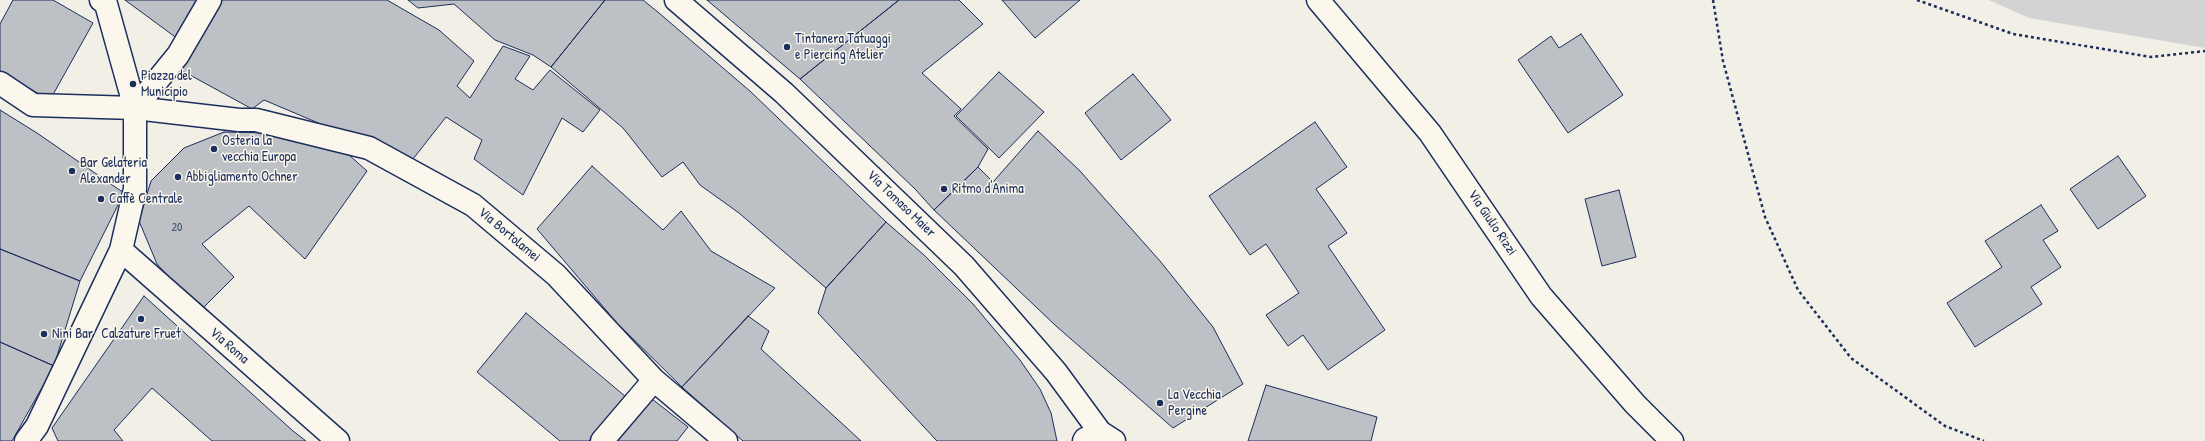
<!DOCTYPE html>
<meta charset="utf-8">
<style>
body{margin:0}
canvas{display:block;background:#f2efe6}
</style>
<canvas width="2205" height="441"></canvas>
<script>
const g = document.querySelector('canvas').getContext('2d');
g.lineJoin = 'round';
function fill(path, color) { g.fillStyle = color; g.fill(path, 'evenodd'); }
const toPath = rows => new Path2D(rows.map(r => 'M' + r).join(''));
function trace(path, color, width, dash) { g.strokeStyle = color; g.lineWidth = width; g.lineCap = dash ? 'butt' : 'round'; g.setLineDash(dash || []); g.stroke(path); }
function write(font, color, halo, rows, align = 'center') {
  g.font = font + ' "Patrick Hand",sans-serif'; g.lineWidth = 3; g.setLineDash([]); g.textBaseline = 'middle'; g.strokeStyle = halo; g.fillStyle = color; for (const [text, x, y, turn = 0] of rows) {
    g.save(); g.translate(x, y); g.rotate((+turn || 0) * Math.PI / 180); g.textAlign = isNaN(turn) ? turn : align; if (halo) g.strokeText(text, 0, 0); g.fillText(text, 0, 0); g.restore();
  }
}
const green = toPath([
 [1989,0,2205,0,2205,48,2029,18]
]);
const building = toPath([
 [13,0,53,0,93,23,50,100,0,72,0,24,13,0],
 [125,0,201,0,178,39,125,0],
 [218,0,387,0,439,30,474,61,457,86,470,98,503,46,530,56,515,79,533,90,550,70,600,110,583,132,562,118,523,195,474,159,482,140,446,117,413,159,382,143,323,125,264,100,252,109,179,69,218,0],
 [408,0,605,0,551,67,533,55,495,40,454,4,418,8,408,0],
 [605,0,643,0,659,13,751,92,886,222,826,288,739,213,700,185,683,162,662,177,623,128,551,67,605,0],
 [707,0,899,0,800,79,707,0],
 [899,0,959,0,983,24,922,73,961,109,954,116,988,149,978,167,934,210,915,189,800,79,899,0],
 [1002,0,1080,0,1035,38,1002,0],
 [1581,34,1623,95,1568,133,1518,60,1551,36,1559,48,1581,34],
 [999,72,1044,112,999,158,956,116,999,72],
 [1133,74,1171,120,1121,160,1085,113,1133,74],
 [0,110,37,133,124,193,80,281,0,249,0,110],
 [1315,122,1347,167,1316,189,1347,233,1328,246,1385,330,1328,370,1303,335,1288,346,1266,315,1299,293,1266,244,1250,255,1209,196,1315,122],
 [1038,131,1080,171,1160,261,1213,327,1243,384,1173,428,1056,326,934,210,978,167,993,182,1038,131],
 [224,132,273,133,349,155,367,171,305,259,249,206,202,244,234,277,200,311,157,264,139,221,151,181,184,148,224,132],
 [2118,156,2146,196,2098,229,2070,189,2118,156],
 [592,166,663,230,681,211,711,251,775,288,682,387,617,323,537,229,592,166],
 [1619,190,1636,257,1602,266,1585,199,1619,190],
 [2041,205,2058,231,2043,240,2061,267,2031,287,2042,304,1975,347,1947,303,2002,267,1985,241,2041,205],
 [886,222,924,255,973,304,1020,360,1040,389,1051,413,1057,441,937,441,818,313,826,288,886,222],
 [0,249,80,281,54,366,0,342,0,249],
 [144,296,293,431,306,441,212,441,152,388,114,430,123,441,58,441,52,428,144,296],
 [526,313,626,397,589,441,560,441,477,372,526,313],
 [748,316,769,331,761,349,861,441,743,441,682,387,748,316],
 [0,342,54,366,12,441,0,441,0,342],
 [1266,385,1377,417,1371,441,1248,441,1266,385],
 [652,399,688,427,677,441,613,441,624,426,652,399]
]);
const path = toPath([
 [1713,0,1723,61,1765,217,1798,290,1851,358,1945,426,1984,441],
 [1917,0,2013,34,2151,57,2205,51]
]);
const street = toPath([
 [101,0,106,4,135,108],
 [676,0,784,93,964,266,1056,372,1100,432],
 [1318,0,1430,133,1541,296,1635,404,1672,441],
 [0,83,33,105,135,108,239,120,256,120,369,148,473,205,556,275,654,380,726,441],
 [121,250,338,441],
 [26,441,37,426,121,250,135,189,135,108,178,55,210,0],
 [602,441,654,380],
 [1084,441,1085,439,1100,432,1114,441]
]);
const markers = [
 [787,47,4,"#1b2f5e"],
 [133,84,4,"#1b2f5e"],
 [214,149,4,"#1b2f5e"],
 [72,171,4,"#1b2f5e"],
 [178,177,4,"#1b2f5e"],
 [944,189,4,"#1b2f5e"],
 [101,199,4,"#1b2f5e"],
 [141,319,4,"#1b2f5e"],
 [44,334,4,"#1b2f5e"],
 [1160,403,4,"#1b2f5e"]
];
const numberNames = [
 ["20",177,228]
];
const poiNames = [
 ["Tintanera Tatuaggi",795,39],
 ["e Piercing Atelier",795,55],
 ["Piazza del",141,76],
 ["Municipio",141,92],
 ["Osteria la",222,141],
 ["vecchia Europa",222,157],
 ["Bar Gelateria",80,163],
 ["Alexander",80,179],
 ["Abbigliamento Ochner",186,177],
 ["Ritmo d'Anima",952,189],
 ["Caffè Centrale",109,199],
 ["Nini Bar",52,334],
 ["Calzature Fruet",141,334,"center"],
 ["La Vecchia",1168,395],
 ["Pergine",1168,411]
];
const streetNames = [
 ["Via Tomaso Maier",901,204,44],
 ["Via Giulio Rizzi",1492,223,56],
 ["Via Bortolamei",509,235,40],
 ["Via Roma",229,346,41]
];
fill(green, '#d2d3d2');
fill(building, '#bdc0c4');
trace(building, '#1b2f5e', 1);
trace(street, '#1b2f5e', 25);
trace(path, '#1b2f5e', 2.5, [3, 3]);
trace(street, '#fbf7ec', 22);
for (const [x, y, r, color] of markers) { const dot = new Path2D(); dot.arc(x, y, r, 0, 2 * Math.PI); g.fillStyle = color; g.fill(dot); trace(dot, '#fbf7ec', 1.5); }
write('12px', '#445378', null, numberNames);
write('14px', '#1b2f5e', '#fbf7ec', poiNames, 'left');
write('14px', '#1b2f5e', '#fbf7ec', streetNames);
</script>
